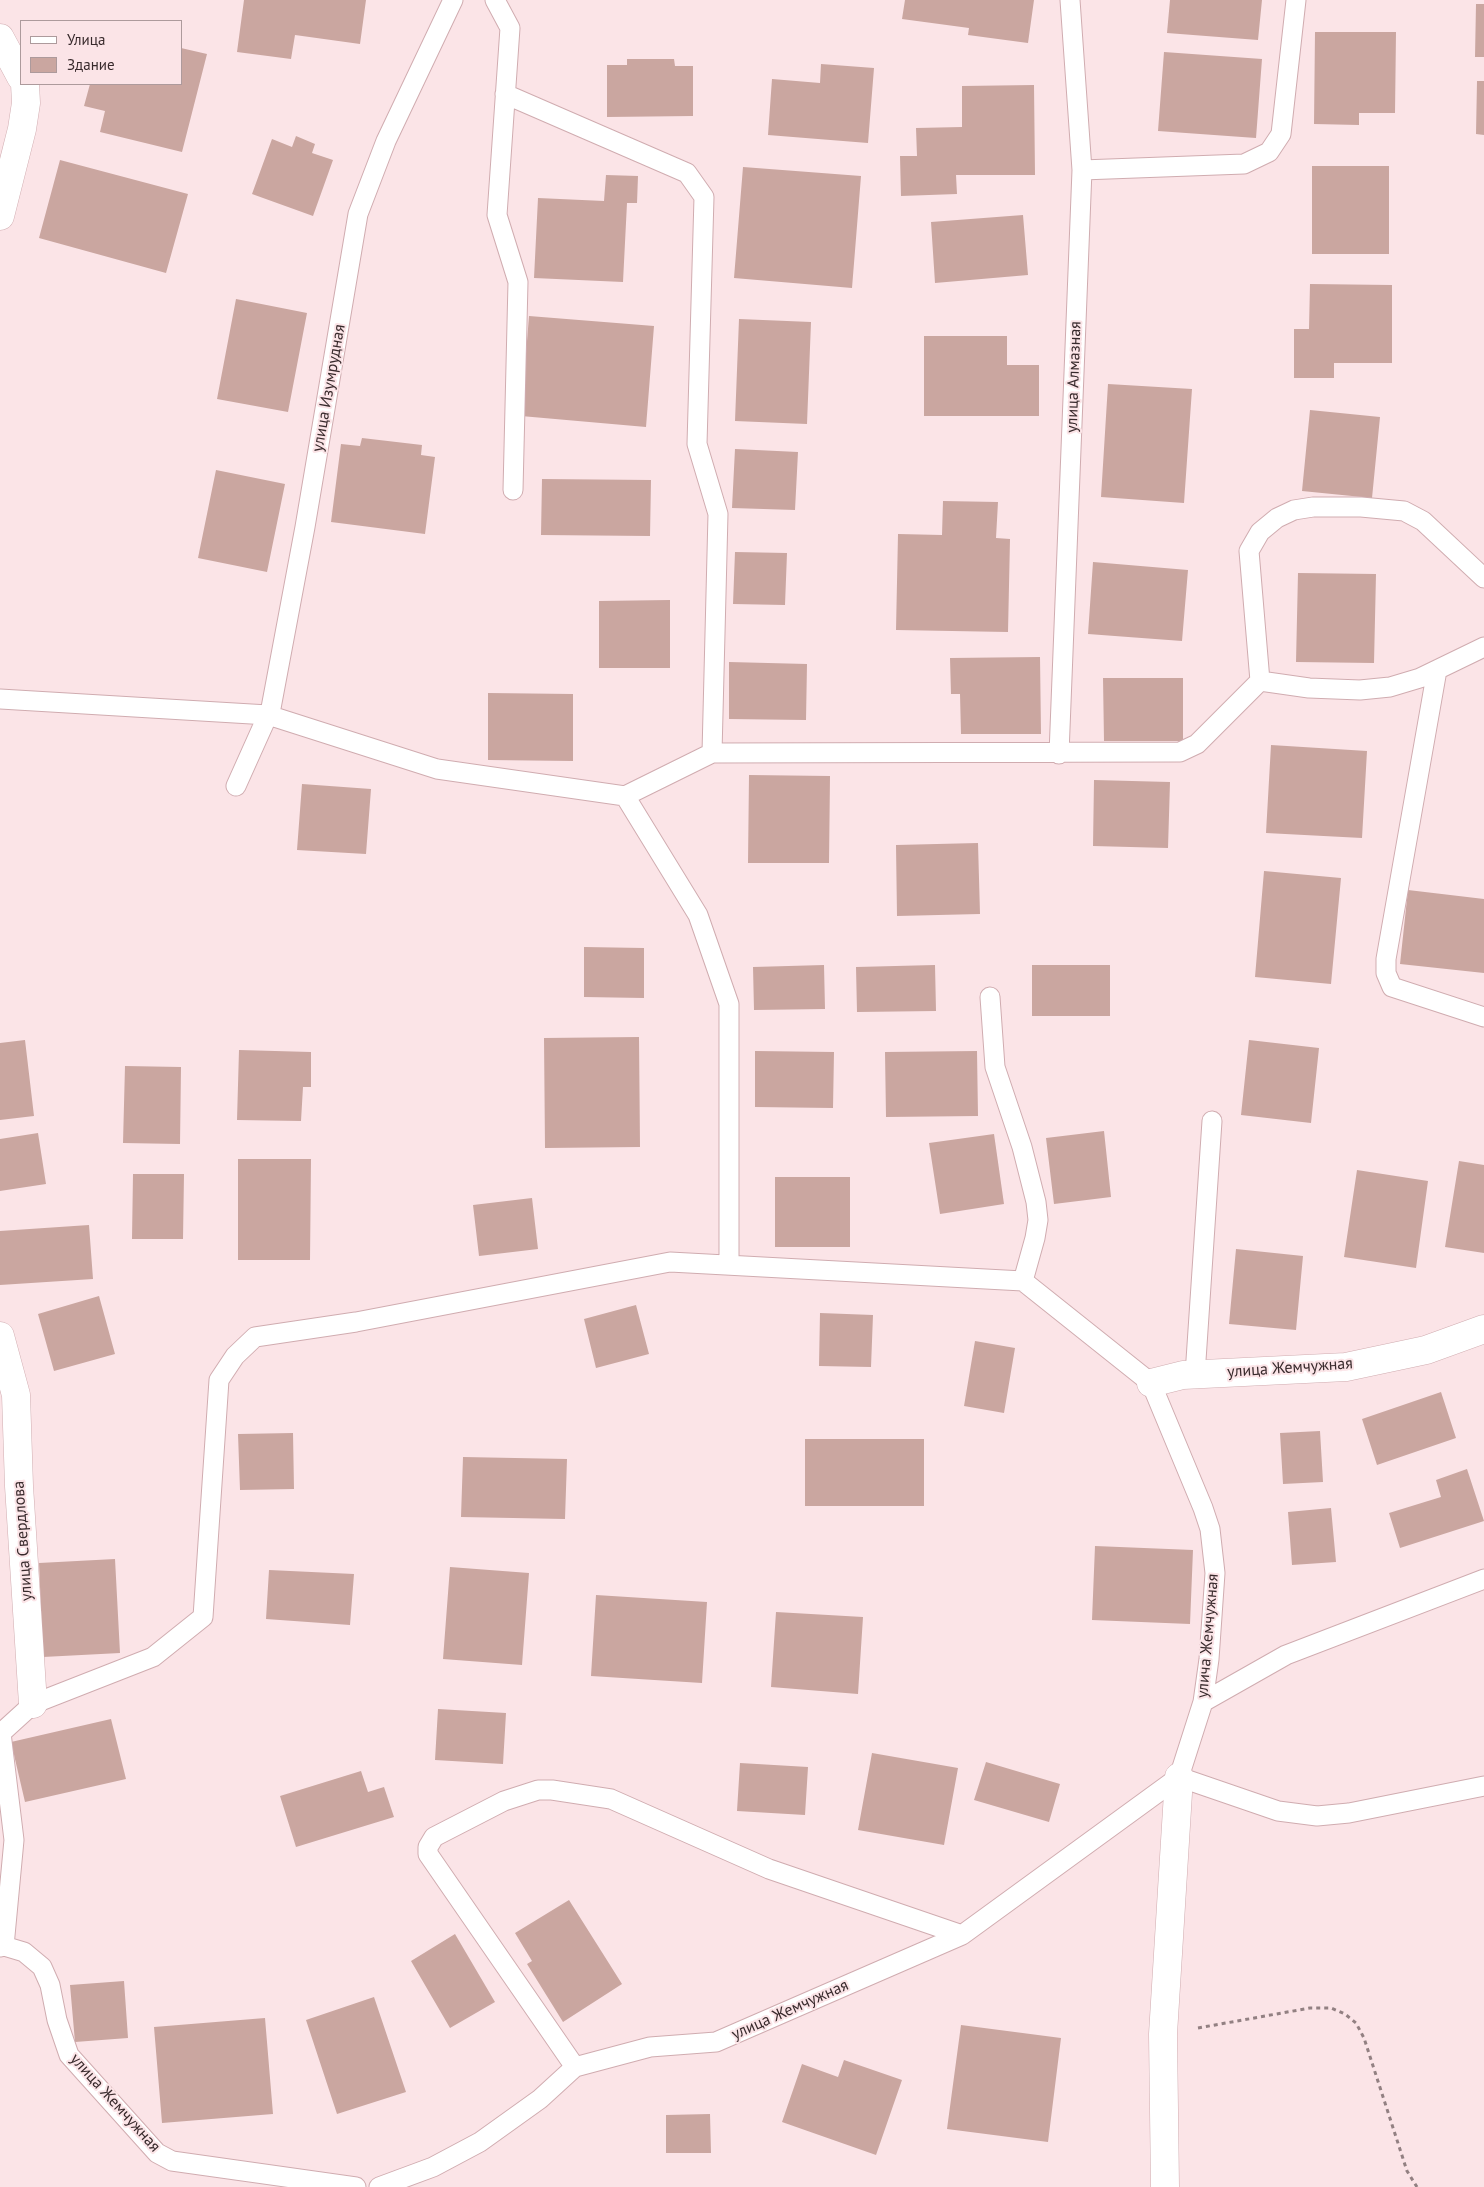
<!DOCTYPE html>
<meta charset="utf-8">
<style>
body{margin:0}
#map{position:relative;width:1484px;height:2187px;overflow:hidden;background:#fbe4e7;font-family:"PT Sans",sans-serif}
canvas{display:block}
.legend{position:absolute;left:20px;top:20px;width:162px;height:65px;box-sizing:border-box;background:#fbe4e7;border:1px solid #ad9a9c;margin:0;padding:6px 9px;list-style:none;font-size:15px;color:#382a2c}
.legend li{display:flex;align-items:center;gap:10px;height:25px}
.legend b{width:25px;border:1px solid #ad9a9c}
</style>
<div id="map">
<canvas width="1484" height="2187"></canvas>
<ul class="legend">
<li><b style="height:6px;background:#fff"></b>Улица</li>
<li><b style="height:14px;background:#caa6a0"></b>Здание</li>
</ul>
</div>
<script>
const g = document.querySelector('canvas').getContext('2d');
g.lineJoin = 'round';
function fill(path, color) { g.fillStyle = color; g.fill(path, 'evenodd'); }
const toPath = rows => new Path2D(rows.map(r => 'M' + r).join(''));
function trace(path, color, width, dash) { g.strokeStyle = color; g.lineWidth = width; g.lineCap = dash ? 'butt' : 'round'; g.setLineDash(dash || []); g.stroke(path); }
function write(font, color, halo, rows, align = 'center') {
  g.font = font + ' "PT Sans",sans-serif'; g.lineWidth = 4; g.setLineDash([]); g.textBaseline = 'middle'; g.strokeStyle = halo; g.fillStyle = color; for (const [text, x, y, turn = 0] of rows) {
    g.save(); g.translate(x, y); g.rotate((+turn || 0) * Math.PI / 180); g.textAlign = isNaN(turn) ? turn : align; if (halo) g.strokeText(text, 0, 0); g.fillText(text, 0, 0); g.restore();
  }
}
const building = toPath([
 [244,0,366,0,360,44,295,35,291,59,237,52],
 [905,0,1034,0,1028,43,968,35,969,28,902,19],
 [1170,0,1262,0,1258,40,1167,33],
 [1476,4,1484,4,1484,57,1475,57],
 [1315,32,1396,32,1395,113,1359,113,1359,125,1314,124],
 [181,48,207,54,182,152,100,132,105,111,84,106,90,84,181,84],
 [1164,52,1262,59,1256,138,1158,131],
 [627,59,674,59,675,66,693,66,693,116,607,117,607,65,627,65],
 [821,64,874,68,868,143,768,135,772,79,820,83],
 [1477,81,1484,81,1484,135,1476,134],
 [1034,85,1035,175,956,175,957,194,901,196,900,156,917,156,916,128,962,127,962,86],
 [296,136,315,144,312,153,333,160,313,216,252,194,272,139,292,147],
 [60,160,188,194,166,273,39,238],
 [1312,166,1389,166,1389,254,1312,254],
 [743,167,861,176,852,288,734,278],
 [606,175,638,176,637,203,627,203,623,282,534,278,538,198,604,201],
 [1023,215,1028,275,935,283,931,222],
 [1310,284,1392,285,1392,363,1334,363,1334,378,1294,378,1294,329,1309,329],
 [236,299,307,313,288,412,217,399],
 [529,316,654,326,646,427,521,416],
 [739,319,811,322,807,424,735,421],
 [924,336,1007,336,1007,365,1039,365,1039,416,924,416],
 [1108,384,1192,389,1184,503,1101,497],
 [1310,410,1380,417,1372,498,1302,491],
 [362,438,422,445,421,455,435,457,425,534,331,522,341,444,360,446],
 [735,449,798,452,795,510,732,508],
 [216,470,285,484,267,572,198,558],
 [542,479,651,480,650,536,541,535],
 [943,501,998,502,996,538,1010,539,1008,632,896,630,898,534,942,535],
 [735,552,787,553,785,605,733,604],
 [1093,562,1188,570,1182,641,1088,634],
 [1298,573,1376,574,1374,663,1296,662],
 [670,600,670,668,599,668,599,601],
 [1040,657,1041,734,961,734,960,694,951,694,950,658],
 [729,662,807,664,806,720,729,719],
 [1103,678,1183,678,1183,741,1104,741],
 [488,693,573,694,573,761,488,760],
 [1271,745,1367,751,1362,838,1266,833],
 [749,775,830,776,829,863,748,863],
 [1094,780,1170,782,1168,848,1093,846],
 [302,784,371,789,366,854,297,850],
 [978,843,980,914,897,916,896,845],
 [1264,871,1341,878,1331,984,1255,977],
 [1408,890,1484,899,1484,973,1400,964],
 [584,947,644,948,644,998,584,997],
 [824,965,825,1009,754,1010,753,967],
 [935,965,936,1011,857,1012,856,967],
 [1032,965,1110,965,1110,1016,1032,1016],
 [639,1037,640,1147,545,1148,544,1038],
 [25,1040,34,1116,0,1120,0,1043],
 [1249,1040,1319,1048,1311,1123,1241,1115],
 [239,1050,311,1052,311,1087,303,1087,301,1121,237,1120],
 [755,1051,834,1052,833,1108,755,1107],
 [977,1051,978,1116,886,1117,885,1052],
 [125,1066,181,1067,180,1144,123,1143],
 [1104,1131,1111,1197,1054,1204,1046,1138],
 [38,1133,46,1184,0,1191,0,1139],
 [994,1134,1004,1204,940,1214,929,1143],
 [238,1159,311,1159,310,1260,238,1260],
 [1459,1161,1484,1165,1484,1253,1445,1247],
 [1357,1170,1428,1181,1416,1268,1344,1257],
 [133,1174,184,1174,183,1239,132,1239],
 [775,1177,850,1177,850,1247,775,1247],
 [532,1198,538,1249,479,1256,473,1205],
 [89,1225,93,1279,0,1285,0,1231],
 [1236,1249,1303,1256,1296,1330,1229,1324],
 [99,1296,115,1354,54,1371,38,1314],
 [636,1305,649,1354,596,1368,584,1319],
 [820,1313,873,1315,871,1367,819,1366],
 [975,1341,1015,1348,1004,1413,964,1406],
 [1441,1392,1456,1438,1377,1465,1362,1419],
 [1320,1431,1323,1482,1283,1484,1280,1433],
 [293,1433,294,1489,240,1490,238,1434],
 [805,1439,924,1439,924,1506,805,1506],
 [463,1457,567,1459,565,1519,461,1517],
 [1467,1469,1484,1521,1400,1548,1389,1513,1441,1497,1436,1480],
 [1331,1508,1336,1562,1292,1565,1288,1512],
 [1095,1546,1193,1550,1190,1624,1092,1620],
 [115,1559,120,1653,43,1657,39,1563],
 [450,1567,529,1573,522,1665,443,1659],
 [269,1570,354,1574,350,1625,266,1619],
 [596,1595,707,1602,702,1683,591,1676],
 [776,1612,863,1617,858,1694,771,1687],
 [438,1709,506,1713,503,1764,435,1760],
 [111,1719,126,1779,25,1802,11,1742],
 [872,1753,958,1768,944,1845,858,1830],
 [986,1762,1060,1784,1049,1822,974,1800],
 [740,1763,808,1767,805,1815,737,1811],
 [361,1771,368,1792,384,1787,394,1817,296,1847,280,1796],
 [569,1900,622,1984,563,2022,527,1964,532,1961,515,1933],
 [455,1934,495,2002,450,2028,411,1961],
 [124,1981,128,2038,75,2042,70,1985],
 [374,1997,406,2092,337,2114,306,2020],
 [265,2018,273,2114,162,2123,154,2027],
 [961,2025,1061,2038,1048,2142,947,2129],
 [844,2060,902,2080,876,2155,782,2122,802,2064,838,2077],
 [710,2114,711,2153,666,2153,666,2115]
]);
const path = toPath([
 [1198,2028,1310,2008,1331,2008,1345,2014,1356,2023,1364,2038,1407,2171,1417,2187]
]);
const service = toPath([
 [495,0,510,28,497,215,518,282,513,490],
 [505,94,687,173,704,197,697,444,718,514,712,753],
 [1082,170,1244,164,1269,152,1281,134,1296,0],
 [1437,670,1386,959,1386,973,1392,987,1484,1017],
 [1260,681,1309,688,1360,690,1390,687,1420,678,1484,647],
 [0,699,268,715,437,769,625,796,712,753,1180,752,1197,744,1260,681,1249,551,1260,532,1277,518,1294,510,1313,507,1361,507,1404,511,1423,521,1484,578],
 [1059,754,1082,170,1070,0],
 [236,786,271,708,305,527,358,214,386,141,453,0],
 [625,796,698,915,729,1004,729,1265],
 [990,997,995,1067,1022,1147,1036,1202,1038,1220,1035,1238,1023,1281],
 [1195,1375,1212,1121],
 [1203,1702,1286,1655,1484,1579],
 [1,1733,14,1840,4,1946],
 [0,1734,33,1704,153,1657,203,1617,219,1380,235,1356,255,1337,356,1322,670,1262,1023,1281,1151,1383,1203,1508,1210,1529,1215,1573,1209,1659,1203,1702,1179,1777],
 [1179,1777,1278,1811,1317,1816,1349,1813,1484,1786],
 [0,1947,4,1946,24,1952,42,1967,50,1985,57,2020,69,2055,157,2153,172,2161,356,2187],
 [575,2067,428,1854,428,1847,434,1837,504,1801,538,1790,552,1790,611,1799,769,1869,962,1935],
 [379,2187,433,2167,480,2142,540,2099,575,2067,650,2047,716,2042,962,1935,1179,1777]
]);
const minor = toPath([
 [0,38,21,77],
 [0,216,22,129,26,103,25,84],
 [0,1336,16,1395,19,1486,33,1704],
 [1151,1383,1183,1375,1346,1367,1426,1350,1484,1329],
 [1165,2187,1163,2034,1179,1777]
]);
const streetNames = [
 ["улица Алмазная",1074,377,-88],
 ["улица Изумрудная",329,388,-80],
 ["улица Жемчужная",1290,1368,-4],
 ["улица Свердлова",23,1541,-94],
 ["улича Жемчужная",1208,1636,-85],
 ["улица Жемчужная",790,2010,-24],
 ["улица Жемчужная",115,2103,48]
];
fill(building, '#caa6a0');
trace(service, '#d0acb0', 21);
trace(minor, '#d0acb0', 29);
trace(path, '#928082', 3, [4, 4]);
trace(service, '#fff', 19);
trace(minor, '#fff', 28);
write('16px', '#382a2c', '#fbe4e7', streetNames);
</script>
